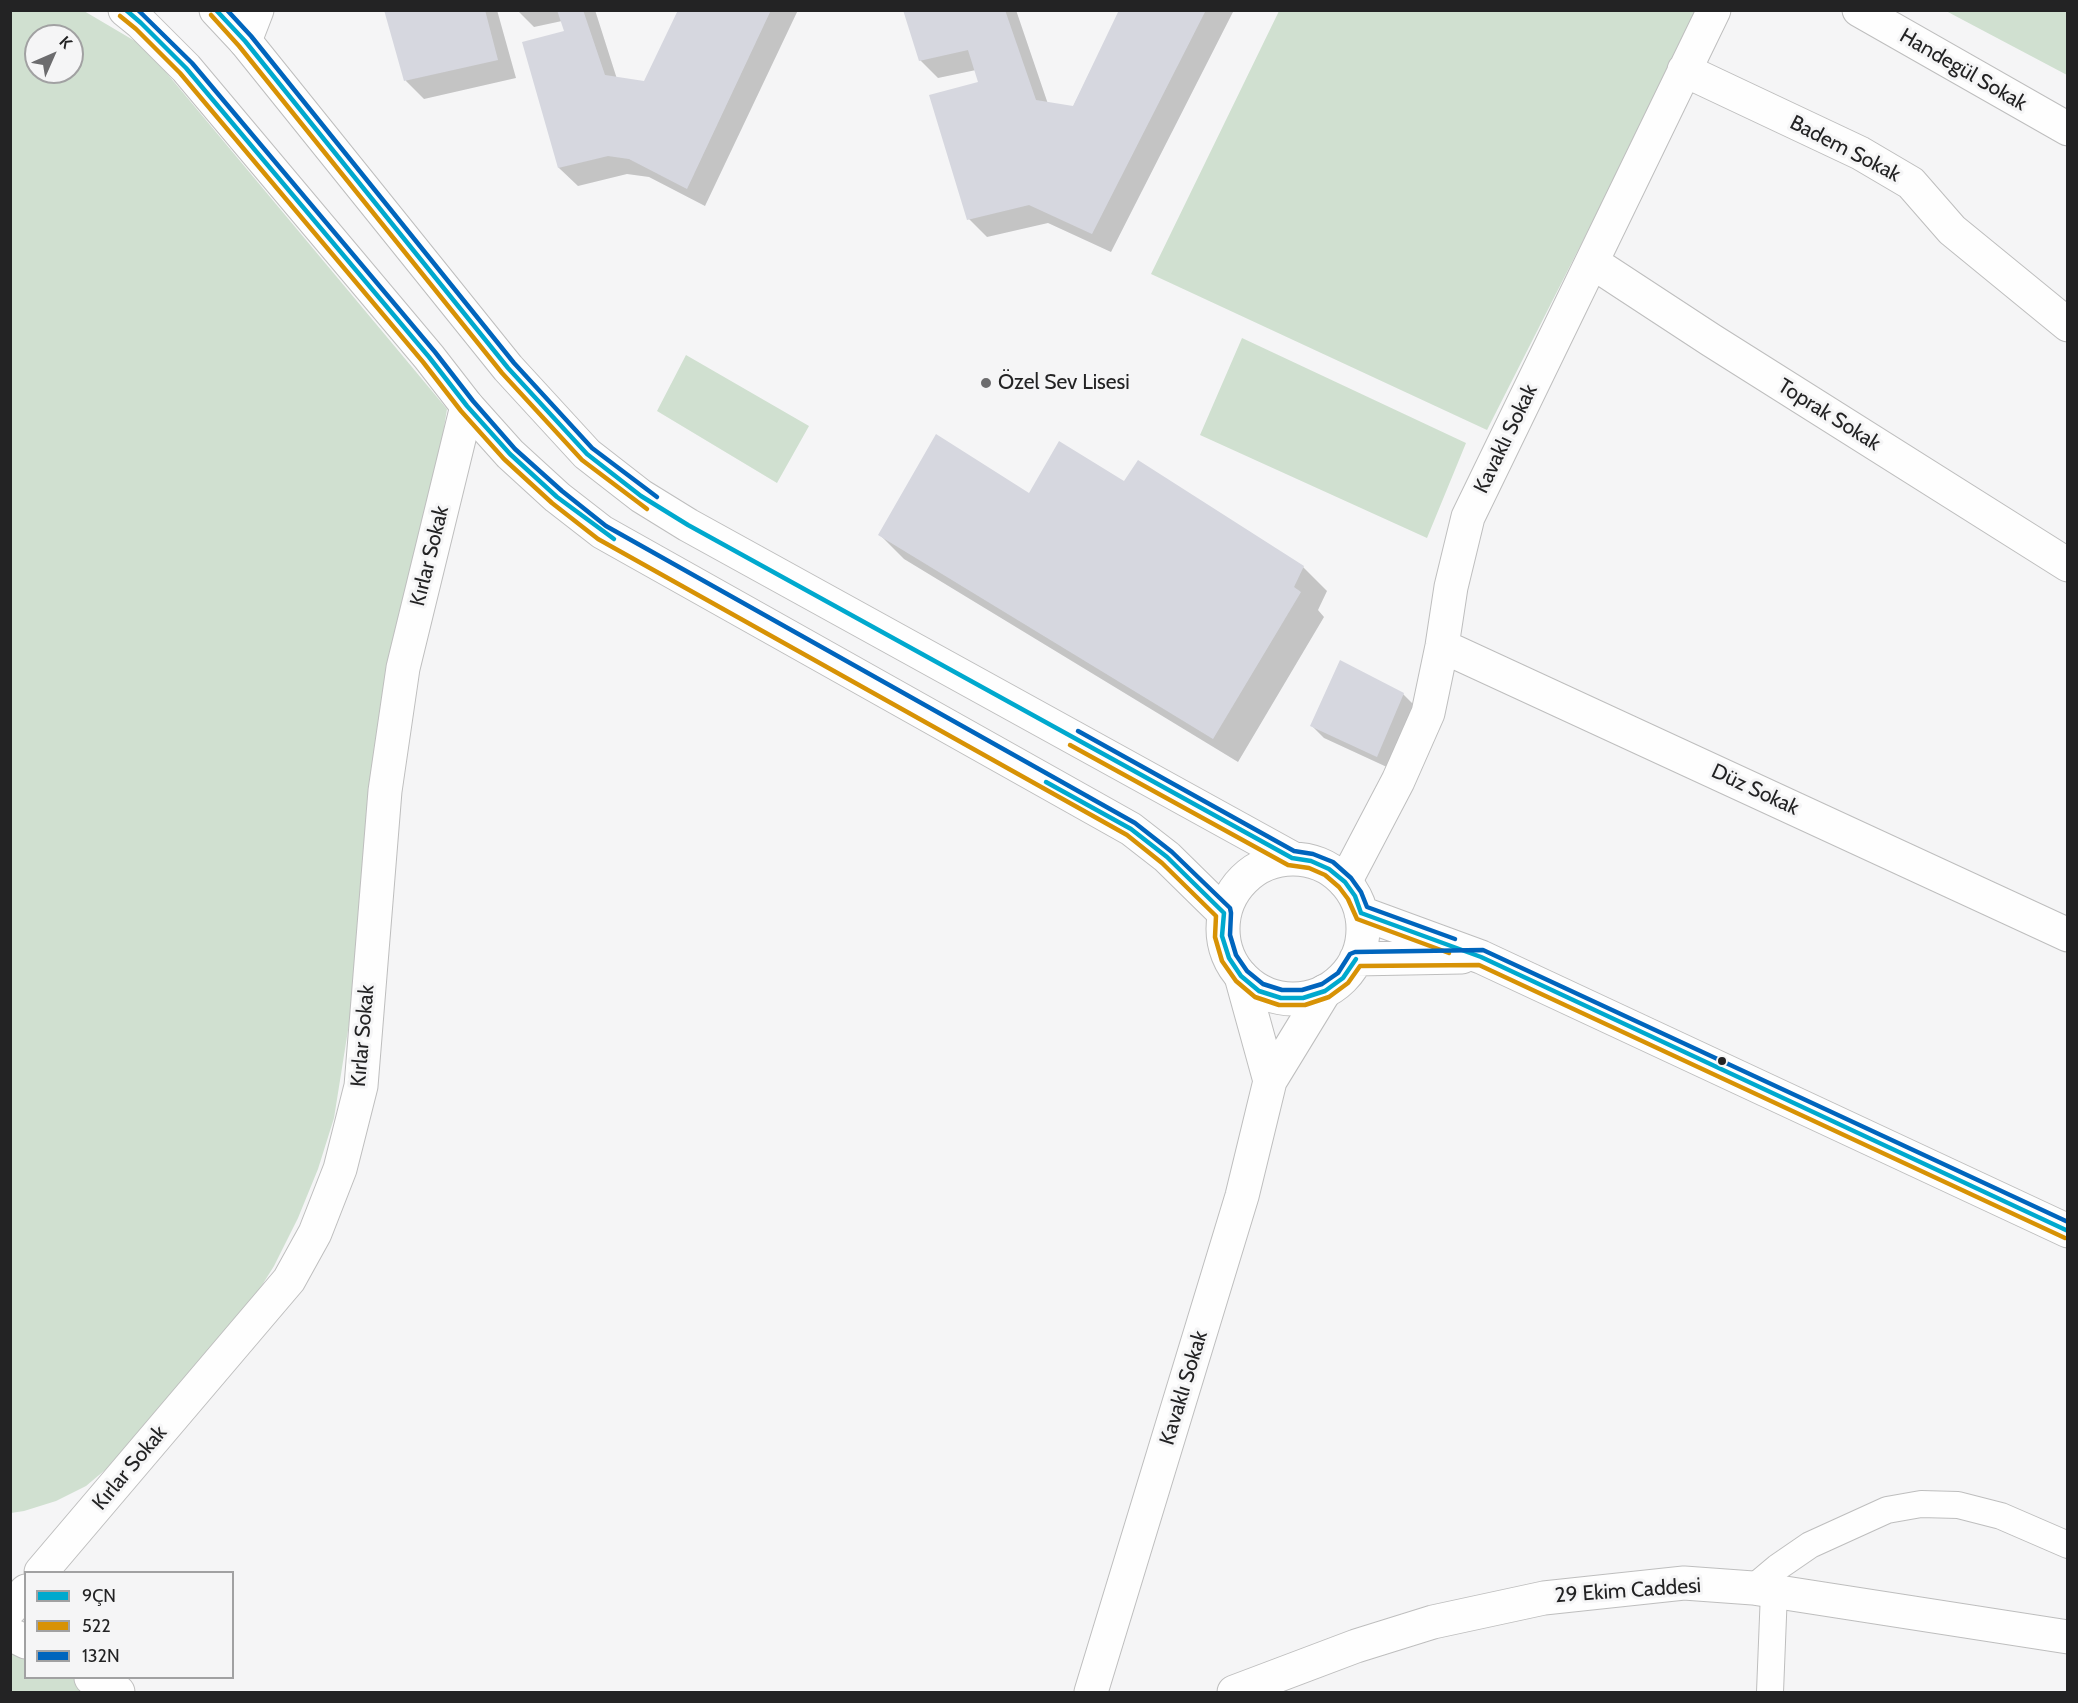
<!DOCTYPE html>
<meta charset="utf-8">
<style>
body{margin:0}
#map{position:relative;width:2078px;height:1703px;overflow:hidden;background:#f5f5f6;font-family:Cabin,sans-serif}
canvas{display:block}
.frame{position:absolute;inset:0;border:12px solid #232324;pointer-events:none}
.legend{position:absolute;left:24px;top:1571px;width:210px;height:108px;box-sizing:border-box;background:#f5f5f6;border:2px solid #a1a1a2;margin:0;padding:8px 10px;list-style:none;font-size:18px;color:#232324}
.legend li{display:flex;align-items:center;gap:12px;height:30px}
.legend b{width:30px;border:2px solid #a1a1a2}
.north{position:absolute;left:24px;top:24px;width:60px;height:60px;box-sizing:border-box;background:#f5f5f6;border:2px solid #a1a1a2;border-radius:50%;rotate:45deg;font-size:16px;font-weight:700;line-height:24px;text-align:center;color:#232324}
.north::after{content:'';display:block;margin:auto;width:21px;height:27px;background:#6c6c6e;clip-path:polygon(50% 0,100% 100%,50% 72%,0 100%)}
</style>
<div id="map">
<canvas width="2078" height="1703"></canvas>
<div class="frame"></div>
<ul class="legend">
<li><b style="height:8px;background:#00a9ce"></b>9ÇN</li>
<li><b style="height:8px;background:#d79205"></b>522</li>
<li><b style="height:8px;background:#0065bd"></b>132N</li>
</ul>
<div class="north">K</div>
</div>
<script>
const g = document.querySelector('canvas').getContext('2d');
g.lineJoin = 'round';
function fill(path, color) { g.fillStyle = color; g.fill(path, 'evenodd'); }
const toPath = rows => new Path2D(rows.map(r => 'M' + r).join(''));
function trace(path, color, width, dash) { g.strokeStyle = color; g.lineWidth = width; g.lineCap = dash ? 'butt' : 'round'; g.setLineDash(dash || []); g.stroke(path); }
function write(font, color, halo, rows, align = 'center') {
  g.font = font + ' Cabin,sans-serif'; g.lineWidth = 6; g.setLineDash([]); g.textBaseline = 'middle'; g.strokeStyle = halo; g.fillStyle = color; for (const [text, x, y, turn = 0] of rows) {
    g.save(); g.translate(x, y); g.rotate((+turn || 0) * Math.PI / 180); g.textAlign = isNaN(turn) ? turn : align; if (halo) g.strokeText(text, 0, 0); g.fillText(text, 0, 0); g.restore();
  }
}
const green = toPath([
 [10,11,84,11,145,47,447,409,334,1118,318,1169,298,1218,274,1266,244,1314,111,1465,86,1486,56,1501,24,1511,11,1513],
 [36,36,72,36,72,72,36,72],
 [1279,11,1699,11,1487,430,1151,274],
 [1946,11,2067,11,2067,75],
 [1242,338,1466,443,1427,538,1200,435],
 [686,355,809,426,777,483,657,411],
 [10,1625,25,1633,26,1678,105,1678,132,1692,11,1692]
]);
const shadow = toPath([
 [386,10,497,10,516,78,424,99,406,81],
 [517,10,595,10,617,79,645,83,679,10,798,10,705,206,649,177,627,174,578,186,559,168,566,33,562,21,534,27],
 [905,10,1016,10,1048,104,1073,107,1120,10,1234,10,1111,252,1048,223,987,237,969,219,980,83,976,70,938,78,920,60],
 [1125,483,1303,567,1327,591,1318,610,1324,617,1238,762,904,559,880,535,1029,495],
 [1403,694,1415,706,1389,768,1324,738,1312,726]
]);
const building = toPath([
 [384,10,485,10,498,60,404,81],
 [557,10,583,10,605,75,644,81,678,10,771,10,687,189,629,159,608,156,558,168,522,42,564,31],
 [903,10,1005,10,1036,100,1073,106,1119,10,1206,10,1092,234,1029,205,967,220,929,95,978,82,968,50,919,61],
 [936,434,1029,493,1059,441,1124,481,1138,460,1304,566,1294,587,1301,592,1213,739,878,535],
 [1340,660,1404,693,1377,757,1310,726]
]);
const lane = toPath([
 [1753,1588,1778,1567,1810,1545,1887,1510,1921,1504,1958,1505,2001,1516,2068,1545],
 [1770,1692,1774,1592]
]);
const street = toPath([
 [1859,10,2068,129],
 [245,41,257,10],
 [1684,70,1860,153,1911,183,1952,230,2068,325],
 [1592,262,1711,340,2068,565],
 [1442,646,2068,935],
 [1345,882,1398,781,1428,713,1442,646,1451,587,1468,517,1714,10],
 [1241,976,1270,1081],
 [41,1572,289,1280,315,1233,340,1169,361,1086,385,791,403,668,467,406],
 [10,1609,26,1591],
 [10,1634,26,1642],
 [91,1678,118,1692],
 [1091,1692,1242,1196,1270,1081,1325,991],
 [1234,1692,1356,1646,1433,1622,1544,1598,1684,1583,1753,1588,2068,1637]
]);
const secondary = toPath([
 [125,10,141,23,186,68,429,357,467,406,510,454,557,497,602,532,1131,829,1167,857,1224,913],
 [216,10,245,41,508,368,587,454,641,496,688,525,1292,858],
 '1223 929a70 70 0 1 1 140 0a70 70 0 1 1-140 0Z',
 [1361,913,1481,957,2068,1231],
 [1356,959,1462,957]
]);
const bus1 = toPath([
 [126,10,141,23,186,68,429,357,467,406,510,454,557,497,614,539],
 [216,10,245,41,508,368,587,454,641,496,688,525,1292,858,1311,861,1329,869,1345,882,1355,896,1361,913],
 [1046,782,1131,829,1167,857,1224,913],
 [1224,913,1222,936,1229,958,1241,976,1259,991,1281,998,1303,998,1325,991,1343,978,1356,959],
 [1361,913,1481,957,2068,1231]
]);
const bus2 = toPath([
 [211,15,239,46,502,373,582,460,647,509],
 [120,16,136,29,180,73,423,362,461,411,504,459,552,503,598,539,1127,835,1162,863,1216,916,1215,937,1222,961,1236,981,1255,997,1279,1005,1305,1005,1329,997,1348,983,1360,966,1479,965,2065,1238],
 [1070,745,1288,865,1309,868,1325,875,1339,887,1348,899,1357,919,1449,953]
]);
const bus3 = toPath([
 [138,10,192,63,435,352,473,401,515,449,562,491,606,526,1135,823,1172,852,1230,908,1231,913,1230,935,1236,955,1247,971,1263,984,1282,990,1302,990,1322,984,1338,973,1350,954,1355,952,1483,950,2068,1222],
 [227,10,251,36,514,363,592,448,657,497],
 [1078,731,1294,851,1313,854,1333,862,1351,878,1361,892,1367,907,1455,939]
]);
const markers = [
 [986,383,6,"#6c6c6e"],
 [1722,1061,5,"#232324"]
];
const streetNames = [
 ["Handegül Sokak",1963,70,30],
 ["Badem Sokak",1845,149,27],
 ["Toprak Sokak",1829,415,32],
 ["Kavaklı Sokak",1506,439,-64],
 ["Kırlar Sokak",430,556,-76],
 ["Düz Sokak",1755,790,25],
 ["Kırlar Sokak",363,1036,-85],
 ["Kavaklı Sokak",1184,1388,-73],
 ["Kırlar Sokak",130,1468,-50],
 ["29 Ekim Caddesi",1628,1591,-4]
];
const poiNames = [
 ["Özel Sev Lisesi",998,383]
];
fill(green, '#d0e0d0');
fill(shadow, '#0003');
fill(building, '#d6d7df');
trace(lane, '#bebebe', 28);
trace(street, '#bebebe', 35);
trace(secondary, '#bebebe', 35);
trace(lane, '#fefefe', 26);
trace(street, '#fefefe', 33);
trace(secondary, '#fefefe', 33);
trace(bus1, '#00a9ce', 4.5);
trace(bus2, '#d79205', 4.5);
trace(bus3, '#0065bd', 4.5);
for (const [x, y, r, color] of markers) { const dot = new Path2D(); dot.arc(x, y, r, 0, 2 * Math.PI); g.fillStyle = color; g.fill(dot); trace(dot, '#f5f5f6', 2); }
write('21px', '#232324', '#f5f5f6', streetNames);
write('21px', '#232324', '#f5f5f6', poiNames, 'left');
</script>
